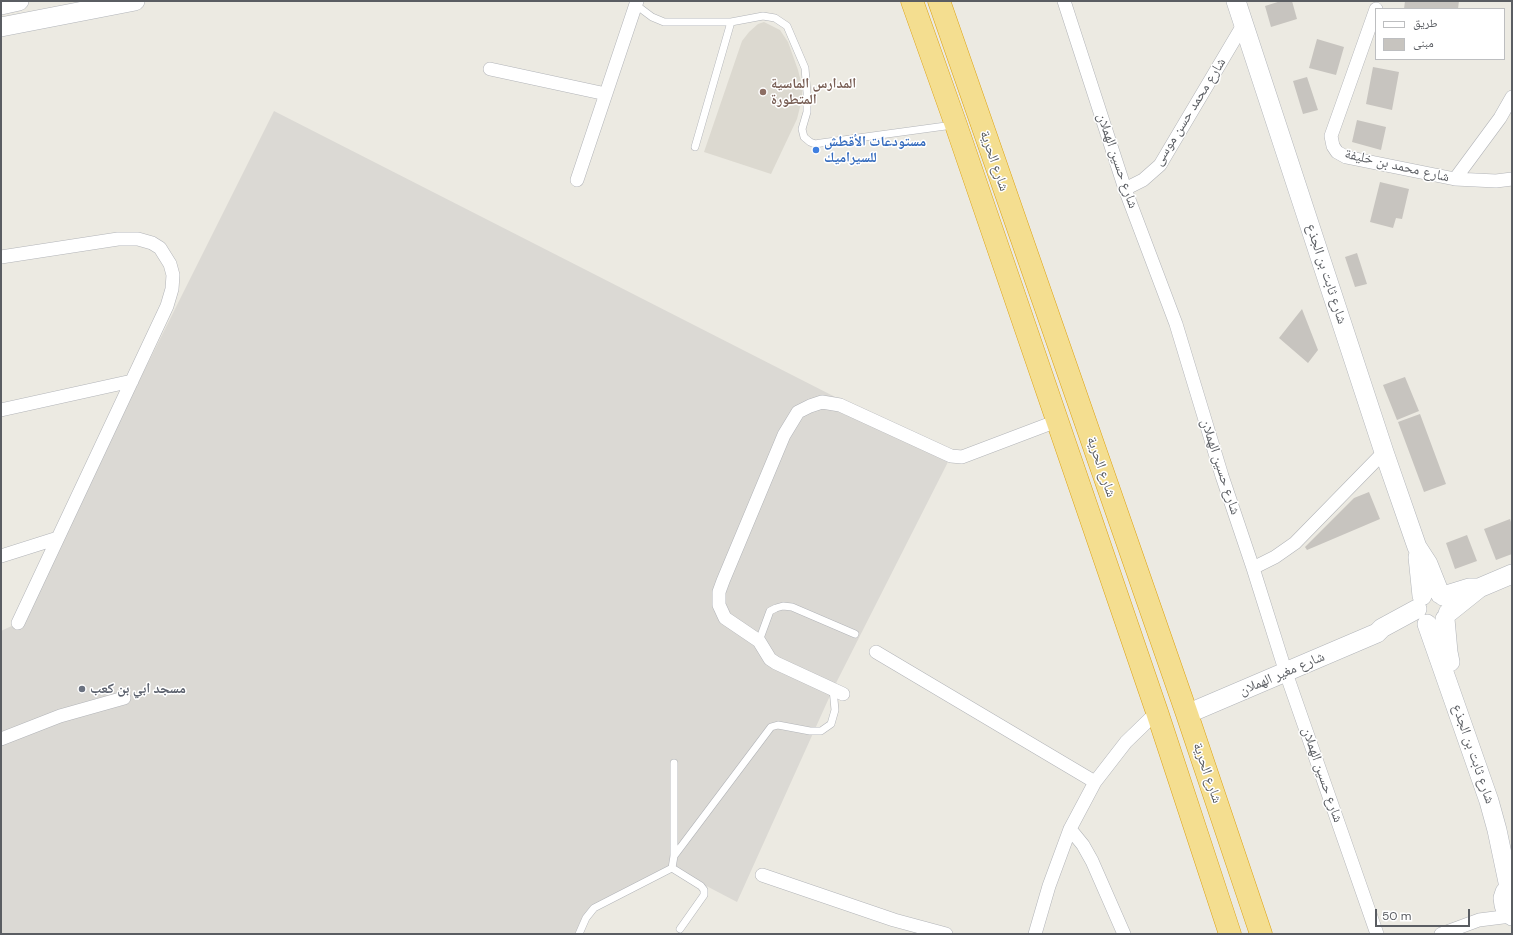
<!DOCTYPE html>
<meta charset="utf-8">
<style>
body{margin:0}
#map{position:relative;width:1513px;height:935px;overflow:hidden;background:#eceae2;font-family:"DM Sans","Noto Naskh Arabic",sans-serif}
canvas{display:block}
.frame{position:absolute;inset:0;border:2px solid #5a5d62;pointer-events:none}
.legend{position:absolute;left:1375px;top:8px;width:130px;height:52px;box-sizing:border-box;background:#fff;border:1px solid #bdbec0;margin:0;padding:5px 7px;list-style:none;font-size:12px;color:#5a5d62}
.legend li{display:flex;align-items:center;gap:8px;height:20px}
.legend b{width:20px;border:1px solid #bdbec0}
.scale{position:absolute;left:1375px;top:909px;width:95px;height:18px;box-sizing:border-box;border:2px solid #5a5d62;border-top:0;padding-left:5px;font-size:12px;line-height:14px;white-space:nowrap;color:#5a5d62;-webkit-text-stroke:3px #fff;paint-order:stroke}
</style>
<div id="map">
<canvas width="1513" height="935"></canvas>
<div class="frame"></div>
<ul class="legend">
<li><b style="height:5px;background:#fff"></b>طريق</li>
<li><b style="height:11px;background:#c7c4bf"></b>مبنى</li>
</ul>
<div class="scale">50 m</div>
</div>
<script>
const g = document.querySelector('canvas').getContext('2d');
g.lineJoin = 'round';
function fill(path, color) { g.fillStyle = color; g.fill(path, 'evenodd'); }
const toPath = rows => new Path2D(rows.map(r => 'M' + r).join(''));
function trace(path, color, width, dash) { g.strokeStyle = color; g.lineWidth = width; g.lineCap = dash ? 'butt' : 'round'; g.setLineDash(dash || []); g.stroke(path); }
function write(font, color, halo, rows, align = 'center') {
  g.font = font + ' "DM Sans","Noto Naskh Arabic",sans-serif'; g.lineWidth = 3; g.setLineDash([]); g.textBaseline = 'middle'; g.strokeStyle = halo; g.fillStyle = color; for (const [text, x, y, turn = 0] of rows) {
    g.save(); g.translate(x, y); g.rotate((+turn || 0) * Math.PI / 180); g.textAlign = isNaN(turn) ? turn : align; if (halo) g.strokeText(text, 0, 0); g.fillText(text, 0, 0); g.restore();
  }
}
const industrial = toPath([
 [274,111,951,456,833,689,737,902,672,868,594,908,579,934,1,934,1,631,18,623]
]);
const education = toPath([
 [764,22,780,30,788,42,798,70,802,86,802,99,797,119,771,174,704,152,742,41,749,32,758,24]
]);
const building = toPath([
 [1281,1,1292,1,1297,19,1271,27,1265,6],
 [1405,1,1459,1,1458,9,1404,9],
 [1317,39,1344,47,1336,75,1309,68],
 [1373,67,1399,72,1392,110,1366,104],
 [1307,77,1318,110,1303,114,1293,81],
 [1357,120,1386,127,1381,150,1352,142],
 [1380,182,1409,189,1402,219,1396,218,1393,228,1370,222],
 [1357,253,1367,284,1355,287,1345,257],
 [1302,309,1318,350,1308,363,1279,338],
 [1405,377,1419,411,1397,420,1383,385],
 [1420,414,1446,484,1424,492,1398,422],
 [1369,492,1380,519,1307,550,1305,547,1354,498],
 [1510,519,1512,525,1512,554,1496,560,1484,529],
 [1467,535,1477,561,1455,569,1446,543]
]);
const lane = toPath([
 [636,5,652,17,664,22,731,22,763,16,775,18,787,26,805,68,807,93,807,112,802,129,804,137,810,142,815,144,821,143,953,125],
 [695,147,731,22],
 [759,641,770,611,776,608,783,606,792,607,855,634],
 [674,856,771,727,778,725,810,731,821,731,831,724,835,710,833,689],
 [672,868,701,886,704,890,704,895,680,929],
 [579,934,586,918,594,908,672,868,674,856,674,763]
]);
const street = toPath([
 [1064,1,1125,189,1176,324,1222,476,1253,568,1286,673,1377,934],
 [1376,9,1331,136,1333,146,1337,152,1346,157,1455,179,1496,181,1512,179],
 [490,69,606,94],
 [1455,179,1500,118,1512,97],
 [577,180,637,1],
 [1125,189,1143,180,1160,165,1243,25],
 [1,257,118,239,138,239,152,243,160,248,170,264,173,275,172,289,167,306,18,623],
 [1,410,132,381],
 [1,556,58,538],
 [1253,568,1275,557,1295,543,1384,452],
 [876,652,1095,782],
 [843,694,776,663,770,659,759,641,725,618,719,605,719,592,723,581,784,435,798,412,810,406,822,402,840,405,951,456,962,457,1057,421],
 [1,739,60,716,124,698],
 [1070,829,1083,845,1092,861,1124,934],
 [762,875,894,920,946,934],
 [1035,934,1049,886,1070,829,1095,782,1126,742,1157,712],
 [1441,934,1479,920,1511,916]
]);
const secondary = toPath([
 [1236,1,1384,452,1417,547,1428,564,1440,594],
 [1,5,19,1],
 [1,27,135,1],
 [1418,557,1422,596],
 [1443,596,1469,588,1479,588,1512,574],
 [1448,613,1478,589],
 [1445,619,1448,652,1450,662],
 [1427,624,1489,801,1497,830,1509,887],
 [1187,714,1377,633,1382,628,1417,609],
 [1512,885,1505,892,1503,898,1504,905,1506,911,1512,916]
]);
const highway = toPath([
 [912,1,956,125,1157,712,1230,934],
 [939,1,1187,714,1261,934]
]);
const markers = [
 [763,92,4,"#8d6e63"],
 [816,150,4,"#3f7fe0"],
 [82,689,4,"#6b7280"]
];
const educationNames = [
 ["المدارس الماسية",771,84],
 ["المتطورة",771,100]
];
const streetNames = [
 ["شارع محمد حسن موسى",1190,112,-58],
 ["شارع الحرية",994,161,71],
 ["شارع حسين الهملان",1117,161,71],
 ["شارع محمد بن خليفة",1397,166,13],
 ["شارع ثابت بن الجذع",1326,274,72],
 ["شارع الحرية",1101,467,71],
 ["شارع حسين الهملان",1220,467,72],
 ["شارع مغير الهملان",1282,674,-23],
 ["شارع ثابت بن الجذع",1473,754,71],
 ["شارع الحرية",1207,773,71],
 ["شارع حسين الهملان",1322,775,71]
];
const shopNames = [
 ["مستودعات الأقطش",824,142],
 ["للسيراميك",824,158]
];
const worshipNames = [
 ["مسجد ابي بن كعب",90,689]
];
fill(industrial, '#dbd9d4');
fill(education, '#dcd9d0');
fill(building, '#c7c4bf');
trace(lane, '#b2b4b8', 8);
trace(street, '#b2b4b8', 14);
trace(secondary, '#b1b4b9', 20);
trace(highway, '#dda211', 23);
trace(lane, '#fff', 7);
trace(street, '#fff', 13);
trace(secondary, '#fff', 19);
trace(highway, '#f4de90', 22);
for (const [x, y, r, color] of markers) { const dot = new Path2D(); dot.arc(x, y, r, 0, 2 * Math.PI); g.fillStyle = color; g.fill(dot); trace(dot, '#fff', 1.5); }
write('bold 14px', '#785e54', '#fff', educationNames, 'left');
write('14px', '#5a5d62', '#fff', streetNames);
write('bold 14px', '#366cbe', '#fff', shopNames, 'left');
write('bold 14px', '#5b616d', '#fff', worshipNames, 'left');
</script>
